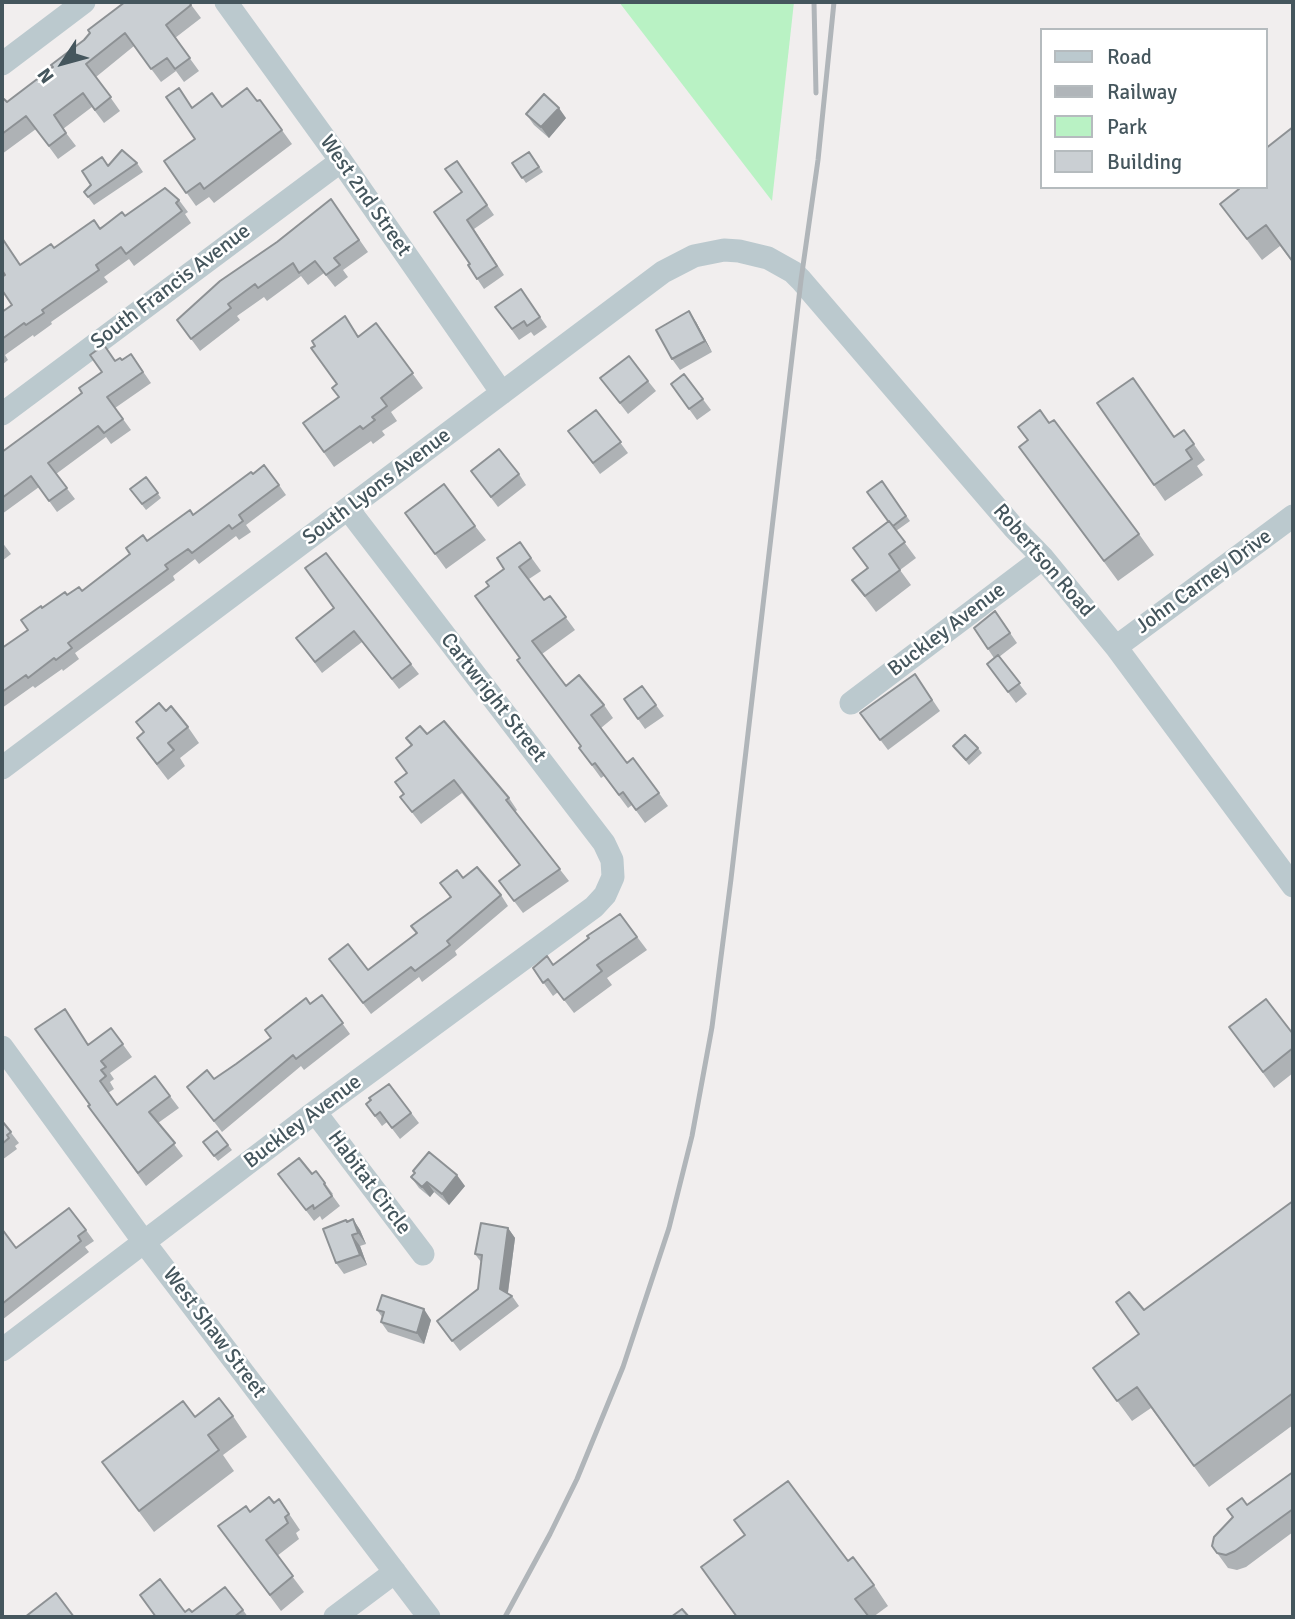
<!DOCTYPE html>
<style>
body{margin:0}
#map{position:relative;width:1295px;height:1619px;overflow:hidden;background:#f1eeee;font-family:Signika,sans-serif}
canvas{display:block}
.frame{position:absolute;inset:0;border:4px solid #45565d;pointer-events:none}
.legend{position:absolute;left:1040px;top:28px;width:228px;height:161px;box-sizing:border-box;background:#fff;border:2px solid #b5bbbe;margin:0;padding:9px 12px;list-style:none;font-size:21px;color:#45565d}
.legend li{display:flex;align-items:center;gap:14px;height:35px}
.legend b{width:35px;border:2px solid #b5bbbe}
.north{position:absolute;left:28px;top:28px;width:70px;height:70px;-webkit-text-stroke:5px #fff;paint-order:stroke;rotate:234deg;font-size:19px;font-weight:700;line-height:28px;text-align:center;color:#45565d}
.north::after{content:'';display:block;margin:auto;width:24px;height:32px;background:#45565d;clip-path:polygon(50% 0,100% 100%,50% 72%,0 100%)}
</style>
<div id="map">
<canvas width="1295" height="1619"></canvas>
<div class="frame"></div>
<ul class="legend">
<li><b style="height:9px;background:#bbc9ce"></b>Road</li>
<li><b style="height:9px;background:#b0b5b9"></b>Railway</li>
<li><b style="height:19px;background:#b9f2c4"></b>Park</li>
<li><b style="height:19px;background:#cacfd3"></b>Building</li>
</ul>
<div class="north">N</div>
</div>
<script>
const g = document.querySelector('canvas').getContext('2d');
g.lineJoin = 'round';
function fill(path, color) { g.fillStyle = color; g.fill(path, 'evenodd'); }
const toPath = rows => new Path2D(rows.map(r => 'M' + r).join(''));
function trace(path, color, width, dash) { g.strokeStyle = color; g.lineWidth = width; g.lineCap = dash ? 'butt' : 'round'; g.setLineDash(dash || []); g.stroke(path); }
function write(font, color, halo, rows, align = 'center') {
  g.font = font + ' Signika,sans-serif'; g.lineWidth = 5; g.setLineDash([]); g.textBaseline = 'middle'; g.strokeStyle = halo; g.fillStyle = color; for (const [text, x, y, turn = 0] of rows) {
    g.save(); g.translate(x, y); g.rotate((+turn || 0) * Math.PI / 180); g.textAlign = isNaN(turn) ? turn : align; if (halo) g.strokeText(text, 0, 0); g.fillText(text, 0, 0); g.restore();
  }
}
const green = toPath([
 [619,2,794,2,772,201]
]);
const minor = toPath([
 [226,2,341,161,502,393],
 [2,64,84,2],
 [2,414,341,161],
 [1116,647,1293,516],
 [851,703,1043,558],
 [2,768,663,272,694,256,724,250,739,251,768,258,793,272,801,280,1014,528,1043,558,1116,647,1293,886],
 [2,1047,144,1242,429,1617],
 [315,1112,423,1254],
 [2,1350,315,1112,594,907,605,895,613,877,612,860,604,843,348,509],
 [335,1617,395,1572]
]);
const rail = toPath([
 [814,2,816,93],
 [505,1617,550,1534,577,1479,623,1367,669,1228,692,1136,712,1027,731,879,801,280,818,160,834,2]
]);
const wall = toPath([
 [189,2,201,18,175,38,199,71,184,82,176,71,161,82,134,46,96,77,120,111,104,123,92,107,63,129,76,146,58,159,36,129,2,154,2,100,7,102,53,68,133,3],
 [260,100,292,144,214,203,209,197,196,206,164,161,195,139,192,108,222,107,257,101],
 [526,114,566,118,549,138,534,125],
 [1293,127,1293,263,1280,246,1262,260,1220,204,1238,190,1237,187],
 [529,152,543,172,526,183,512,163],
 [457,161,494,215,474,229,504,275,484,289,468,265,470,264],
 [137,163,143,172,94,205,84,192,108,166],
 [331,199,368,252,343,270,348,277,335,287,324,273,308,285,301,276,267,301,264,297,237,316,240,320,200,351,177,320],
 [179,200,188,212,185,214,191,223,134,266,129,259,104,277,108,282,51,322,52,324,34,337,33,335,5,355,8,360,2,365,2,312,12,305,20,265,54,248,125,216],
 [521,289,547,327,534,336,531,332,519,340,495,307],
 [696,322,712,352,680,370,672,359],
 [376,323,423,388,391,412,397,421,382,431,385,435,373,444,371,441,334,467,303,423,339,397,359,337],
 [131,354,151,383,115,408,131,430,111,444,106,437,56,474,75,499,57,512,39,487,2,514,2,452,82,393,102,372,115,361,122,360],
 [684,374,711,410,697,420,671,384],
 [600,378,648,381,656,391,628,414],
 [1097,403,1174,437,1184,430,1205,460,1197,466,1203,475,1165,501],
 [596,410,628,453,600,474,576,441],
 [1018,427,1139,534,1154,555,1118,581,1019,447,1027,440],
 [471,471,519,474,526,485,498,507],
 [253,474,279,485,286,495,246,525,251,532,239,540,236,536,199,564,195,559,173,576,175,580,75,653,79,659,63,671,62,669,35,688,33,686,2,708,2,648,28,630,42,608,67,595,82,591,147,541,193,515],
 [146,477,161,498,146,510,130,489],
 [882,481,910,521,896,531,916,558,900,570,911,585,876,612,852,580,867,568,853,548,888,521],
 [405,513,475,526,486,540,446,569],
 [2,542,11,554,2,561],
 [520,542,541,571,529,579,544,600,550,596,575,630,542,654,566,686,604,705,613,718,601,728,627,763,659,793,668,806,645,823,632,805,628,808,604,776,601,778,579,748,581,746,520,658,489,586,504,569],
 [334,608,411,664,419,674,399,689,362,642,322,673,296,638],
 [995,611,1017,643,999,657,1027,694,1016,703,987,664,994,658,988,649],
 [915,674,940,711,888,750,860,713],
 [642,686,664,716,645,729,624,699],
 [166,711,188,727,199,743,180,758,185,766,168,780,148,754,137,738,144,733,136,722],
 [427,734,509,798,517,810,515,812,569,881,523,913,499,881,519,865,462,793,421,824,400,797,403,794,395,782,407,773,396,758],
 [953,746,978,748,982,753,969,765],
 [463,878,501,895,508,906,455,951,457,955,422,982,419,977,371,1014,329,959,368,970,417,933,450,897,440,883],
 [620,914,647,950,607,978,612,985,574,1013,558,992,553,996,533,968,553,965],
 [322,995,350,1034,304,1070,301,1066,222,1132,187,1087,214,1079,236,1064,271,1038,265,1030,310,1004],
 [1229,1027,1293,1034,1293,1073,1274,1088],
 [111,1028,132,1057,110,1073,114,1079,110,1082,114,1089,108,1093,117,1105,170,1096,179,1108,158,1123,183,1156,146,1186,88,1106,90,1105,89,1045],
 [389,1084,419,1123,400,1139,387,1122,382,1126,366,1104],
 [2,1121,19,1143,15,1146,17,1149,2,1160],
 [217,1131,232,1150,218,1161,203,1142],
 [316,1171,333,1194,332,1195,340,1206,322,1220,320,1216,314,1221,278,1174,312,1174],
 [413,1171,465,1186,449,1205,434,1192,430,1197,419,1188,411,1177,415,1173],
 [1293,1201,1293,1425,1209,1487,1151,1408,1132,1421,1093,1368,1139,1334,1144,1310],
 [353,1219,360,1230,366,1244,360,1246,367,1265,344,1274,336,1263,347,1222],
 [508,1228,515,1238,508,1293,512,1296,519,1306,460,1351,437,1321,478,1289,481,1262,475,1254],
 [2,1229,16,1248,86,1230,94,1241,85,1247,89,1252,2,1320],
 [377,1310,431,1320,424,1344,388,1332,381,1322,382,1317],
 [233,1416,247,1437,223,1455,234,1471,154,1532,102,1462,195,1417],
 [1293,1472,1293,1532,1246,1567,1237,1570,1228,1568,1212,1546,1247,1505],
 [279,1499,300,1530,296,1533,299,1539,277,1556,304,1592,281,1611,218,1526,250,1512,274,1503],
 [734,1520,848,1561,874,1585,888,1606,873,1617,737,1617,745,1536],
 [243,1610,248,1617,156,1617,185,1612]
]);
const shadedWall = toPath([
 [559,108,566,118,549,138,541,127],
 [689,311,696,322,712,352,705,341],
 [457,1175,465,1186,449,1205,442,1194],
 [427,1182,434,1192,430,1197,422,1187],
 [353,1219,360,1230,366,1244,358,1233],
 [508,1228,515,1238,507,1299,500,1289],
 [352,1235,360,1246,367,1265,360,1255],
 [424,1309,431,1320,424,1344,417,1333]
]);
const building = toPath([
 [125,2,132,2,133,3,134,2,189,2,191,5,166,25,190,58,175,69,167,58,151,69,125,33,86,64,111,97,95,110,83,93,54,115,66,133,49,146,26,116,2,134,2,100,4,99,7,102,53,67,51,65,84,40,90,33,88,30,125,2],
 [179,88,192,108,212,93,222,107,247,88,257,101,260,100,282,130,204,189,200,183,186,193,164,161,195,139,166,97,179,88],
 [544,94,559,108,541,127,526,114,544,94],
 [1293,127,1293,262,1266,225,1247,239,1220,204,1239,189,1237,187,1265,187,1265,149,1293,127],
 [122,150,137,163,88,197,84,192,91,185,82,171,102,157,108,166,122,150],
 [529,152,539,167,522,178,512,163,529,152],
 [457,161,487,205,467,220,497,266,477,279,468,265,470,264,434,212,462,192,445,169,457,161],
 [165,188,179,200,176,203,182,211,126,254,121,247,96,265,99,270,42,310,44,313,26,325,24,323,2,339,2,312,12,305,2,290,2,277,5,275,2,270,2,238,20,265,51,244,54,248,94,220,100,229,122,212,125,216,165,188],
 [331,199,359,240,334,258,340,265,326,275,315,261,299,273,293,263,258,288,255,284,228,304,231,308,191,339,177,320,220,281,277,242,331,199],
 [521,289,540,317,527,326,524,321,512,329,495,307,521,289],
 [689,311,705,341,672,359,656,330,689,311],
 [345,316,358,337,376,323,413,373,381,398,387,406,372,417,375,420,363,429,360,426,324,452,303,423,339,397,332,388,337,384,311,348,315,346,312,341,345,316],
 [104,345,115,361,120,358,122,360,131,354,143,372,107,397,123,419,104,433,98,426,48,463,67,488,49,501,31,476,2,498,2,452,82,393,79,388,102,372,90,355,104,345],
 [629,356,648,381,620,403,600,378,629,356],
 [684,374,703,399,689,409,671,384,684,374],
 [1133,378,1174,437,1184,430,1194,444,1186,450,1192,459,1154,485,1097,403,1133,378],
 [596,410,621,442,593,463,568,431,596,410],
 [1040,410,1049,423,1054,420,1139,534,1104,561,1019,447,1028,440,1018,427,1040,410],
 [499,449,519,474,491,497,471,471,499,449],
 [264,465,279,485,239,515,243,521,232,529,229,525,192,553,188,549,165,565,168,569,68,643,72,648,56,660,54,658,28,678,26,675,2,692,2,648,28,630,21,620,41,606,42,608,65,592,67,595,79,587,82,591,130,554,126,548,143,535,147,541,190,510,193,515,251,472,253,474,264,465],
 [146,477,158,493,142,504,130,489,146,477],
 [882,481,906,516,893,526,889,521,888,521,867,492,882,481],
 [444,484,475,526,435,554,405,513,444,484],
 [889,521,905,542,889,554,900,570,865,596,852,580,868,568,853,548,889,521],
 [520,542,531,558,519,567,544,600,550,596,566,617,532,641,566,686,579,675,604,705,591,715,627,763,633,758,659,793,636,810,623,792,619,795,595,763,592,765,579,748,581,746,517,660,520,658,475,596,489,586,486,582,504,569,497,558,520,542],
 [326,553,411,664,392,679,354,631,315,662,296,638,334,608,305,568,326,553],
 [995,611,1010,633,988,649,974,628,995,611],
 [998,655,1020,683,1008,692,987,664,998,655],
 [915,674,932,700,880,740,860,713,915,674],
 [642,686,656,705,638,719,624,699,642,686],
 [159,703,166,711,171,706,188,727,168,743,174,750,157,764,137,738,144,732,136,722,159,703],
 [444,721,509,798,506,800,560,869,514,901,499,881,520,865,454,780,412,812,400,797,404,794,395,782,407,773,396,758,412,745,406,738,420,726,427,734,444,721],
 [965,735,978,748,966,760,953,746,965,735],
 [477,867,501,895,447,941,450,945,415,971,411,967,363,1003,329,959,348,944,368,970,417,933,411,926,451,897,440,883,457,870,463,878,477,867],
 [620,914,637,937,597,965,602,971,564,1000,548,979,543,983,533,968,547,956,553,965,589,938,587,936,620,914],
 [322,995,343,1023,296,1059,293,1055,214,1121,187,1087,207,1070,214,1079,236,1064,271,1038,265,1030,306,998,310,1004,322,995],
 [1266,999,1293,1034,1293,1048,1263,1072,1229,1027,1266,999],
 [65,1009,88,1045,111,1028,123,1044,101,1061,106,1067,101,1070,106,1076,100,1081,117,1105,155,1076,170,1096,149,1112,175,1143,138,1173,88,1106,90,1105,35,1029,65,1009],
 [389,1084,411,1113,392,1128,380,1112,375,1116,366,1104,371,1100,369,1098,389,1084],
 [2,1121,11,1132,7,1135,9,1138,2,1144,2,1121],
 [217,1131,228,1145,214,1156,203,1142,217,1131],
 [429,1152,457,1175,442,1194,427,1182,422,1187,411,1177,415,1173,413,1171,429,1152],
 [299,1158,312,1174,316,1171,325,1183,324,1184,332,1196,314,1209,313,1205,306,1210,278,1174,299,1158],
 [1293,1201,1293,1393,1194,1466,1137,1387,1117,1401,1093,1368,1139,1334,1116,1302,1129,1292,1144,1310,1293,1201],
 [69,1208,86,1230,78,1236,81,1241,2,1304,2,1229,16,1248,69,1208],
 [353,1219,358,1233,352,1235,360,1255,336,1263,323,1229,346,1220,347,1222,353,1219],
 [481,1223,508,1228,500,1289,512,1296,452,1341,437,1321,478,1289,482,1255,475,1254,481,1223],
 [382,1295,424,1309,417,1333,381,1322,384,1312,377,1310,382,1295],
 [219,1398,233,1416,208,1435,219,1450,139,1511,102,1462,183,1401,195,1417,219,1398],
 [1293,1472,1293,1509,1235,1551,1226,1555,1217,1553,1212,1546,1214,1537,1233,1517,1227,1509,1242,1498,1247,1505,1293,1472],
 [788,1481,848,1561,853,1557,874,1585,855,1599,869,1617,737,1617,701,1567,745,1535,734,1520,788,1481],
 [269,1497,274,1503,279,1499,289,1514,285,1517,288,1523,266,1540,293,1576,270,1595,218,1526,246,1506,250,1512,269,1497],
 [160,1579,185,1612,189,1609,192,1612,225,1587,243,1610,234,1617,156,1617,140,1595,160,1579],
 [56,1593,74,1617,25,1617,56,1593],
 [682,1609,689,1617,671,1617,682,1609]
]);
const streetNames = [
 ["West 2nd Street",365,196,55],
 ["South Francis Avenue",171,287,-37],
 ["South Lyons Avenue",377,487,-37],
 ["Robertson Road",1043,561,49],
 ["John Carney Drive",1204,582,-36],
 ["Buckley Avenue",947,630,-37],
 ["Cartwright Street",493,698,52],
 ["Buckley Avenue",303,1122,-37],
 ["Habitat Circle",369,1183,53],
 ["West Shaw Street",214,1333,53]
];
fill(green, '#b9f2c4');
trace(minor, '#bbc9ce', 23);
trace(rail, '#b0b5b9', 5);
fill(wall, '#aeb2b5');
fill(shadedWall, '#8d9194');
fill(building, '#cacfd3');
trace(building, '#8d9194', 2);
write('21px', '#45565d', '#fff', streetNames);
</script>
